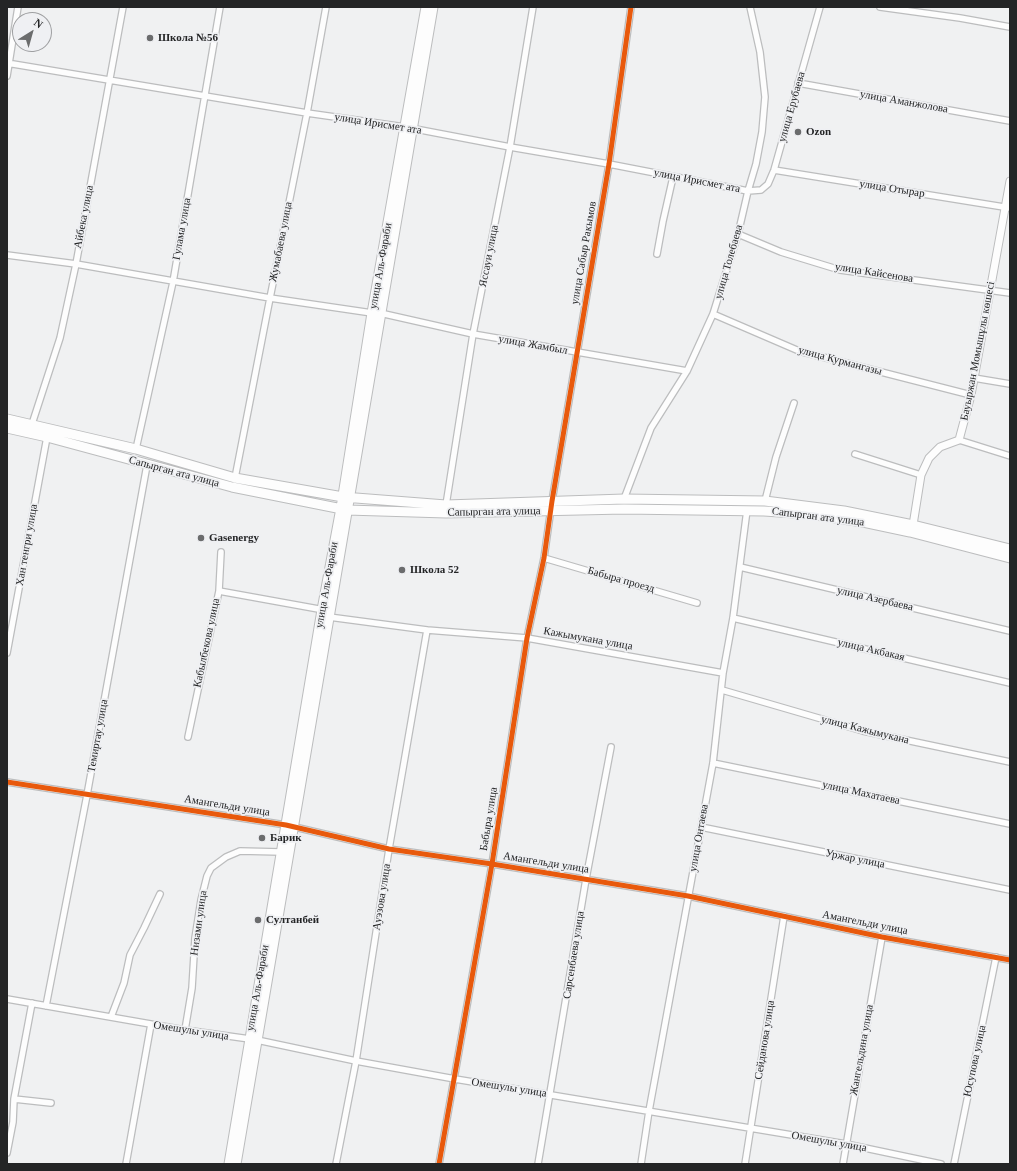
<!DOCTYPE html>
<meta charset="utf-8">
<style>
body{margin:0}
#map{position:relative;width:1017px;height:1171px;overflow:hidden;background:#f0f1f2;font-family:Georgia,serif}
canvas{display:block}
.frame{position:absolute;inset:0;border:8px solid #242526;pointer-events:none}
.north{position:absolute;left:12px;top:12px;width:40px;height:40px;box-sizing:border-box;background:#eff0f3;border:1px solid #9e9fa1;border-radius:50%;rotate:37deg;font-size:11px;font-weight:700;line-height:16px;text-align:center;color:#242526}
.north::after{content:'';display:block;margin:auto;width:14px;height:18px;background:#6b6c6d;clip-path:polygon(50% 0,100% 100%,50% 72%,0 100%)}
</style>
<div id="map">
<canvas width="1017" height="1171"></canvas>
<div class="frame"></div>
<div class="north">N</div>
</div>
<script>
const g = document.querySelector('canvas').getContext('2d');
g.lineJoin = 'round';
const toPath = rows => new Path2D(rows.map(r => 'M' + r).join(''));
function trace(path, color, width, dash) { g.strokeStyle = color; g.lineWidth = width; g.lineCap = dash ? 'butt' : 'round'; g.setLineDash(dash || []); g.stroke(path); }
function write(font, color, halo, rows, align = 'center') {
  g.font = font + ' Georgia,serif'; g.lineWidth = 3.5; g.setLineDash([]); g.textBaseline = 'middle'; g.strokeStyle = halo; g.fillStyle = color; for (const [text, x, y, turn = 0] of rows) {
    g.save(); g.translate(x, y); g.rotate((+turn || 0) * Math.PI / 180); g.textAlign = isNaN(turn) ? turn : align; if (halo) g.strokeText(text, 0, 0); g.fillText(text, 0, 0); g.restore();
  }
}
const minor = toPath([
 [880,7,960,18,1010,27],
 [7,63,307,113,405,127,510,147,609,164,748,191,761,190,768,184,774,170,820,7],
 [7,76,18,7],
 [798,83,1010,121],
 [774,170,1010,208],
 [738,234,781,252,840,270,1010,293],
 [657,254,663,221,673,177],
 [7,255,76,264,270,298,372,313],
 [380,313,473,334,687,371],
 [713,314,799,351,971,395],
 [974,378,1010,384],
 [32,424,60,338,76,264,123,7],
 [959,440,1010,456],
 [136,449,173,282,220,7],
 [855,454,921,475],
 [235,478,270,298,307,113,326,7],
 [624,499,651,428,687,371,713,314,738,234,748,191,756,164,762,132,765,97,760,52,750,7],
 [765,501,776,457,794,403],
 [446,505,473,334,510,147,533,7],
 [544,558,697,603],
 [740,567,1010,631],
 [219,591,221,552],
 [329,617,427,630,527,638,723,673],
 [733,618,1010,683],
 [7,653,47,437],
 [722,690,863,731,1010,762],
 [188,737,219,591,324,610],
 [713,763,1010,824],
 [7,782,286,825,389,849,492,864,688,896,882,937,1010,960],
 [701,827,1010,890],
 [7,999,185,1030,257,1040,356,1061,455,1079,846,1144,941,1164],
 [46,1006,87,795,147,465],
 [111,1017,124,983,130,955,144,928,160,894],
 [185,1030,192,988,195,938,201,900,207,876,211,868,226,857,240,851,281,852],
 [14,1099,51,1103],
 [7,1153,13,1122,14,1099,32,1003],
 [126,1164,151,1024],
 [336,1164,356,1061,389,849,427,630],
 [439,1164,492,864,527,638,544,558,552,501,609,164,631,7],
 [538,1164,586,879,611,747],
 [641,1164,649,1111,713,763,723,673,733,618,747,510],
 [745,1164,784,916],
 [843,1164,882,937],
 [954,1164,996,957]
]);
const tertiary = toPath([
 [913,525,921,475,929,458,940,447,959,440,971,395,1010,181]
]);
const primary = toPath([
 [7,419,136,449,235,478,343,497,446,505,624,499,765,501,844,511,913,525,1010,549],
 [7,428,47,437,232,487,347,510,446,513,624,509,764,511,809,514,863,522,910,532,1010,558],
 [229,1164,322,610,341,508,372,313,426,7],
 [236,1164,433,7]
]);
const cycleway = toPath([
 [7,782,286,825,389,849,492,864,688,896,882,937,1010,960],
 [439,1164,492,864,527,638,544,558,552,501,609,164,631,7]
]);
const markers = [
 [150,38,4,"#6b6c6d"],
 [798,132,4,"#6b6c6d"],
 [201,538,4,"#6b6c6d"],
 [402,570,4,"#6b6c6d"],
 [262,838,4,"#6b6c6d"],
 [258,920,4,"#6b6c6d"]
];
const poiNames = [
 ["Школа №56",158,38],
 ["Ozon",806,132],
 ["Gasenergy",209,538],
 ["Школа 52",410,570],
 ["Барик",270,838],
 ["Султанбей",266,920]
];
const streetNames = [
 ["улица Аманжолова",904,102,10],
 ["улица Ерубаева",792,107,-74],
 ["улица Ирисмет ата",378,124,9],
 ["улица Ирисмет ата",697,181,11],
 ["улица Отырар",892,189,9],
 ["Айбека улица",84,217,-79],
 ["Гулама улица",182,229,-80],
 ["Жумабаева улица",281,242,-79],
 ["улица Сабыр Ракымов",584,253,-80],
 ["Яссауи улица",489,256,-79],
 ["улица Толебаева",729,262,-74],
 ["улица Аль-Фараби",381,266,-80],
 ["улица Кайсенова",874,273,9],
 ["улица Жамбыл",533,345,10],
 ["Бауыржан Момышұлы көшесі",978,351,-79],
 ["улица Курмангазы",840,361,15],
 ["Сапырган ата улица",174,472,15],
 ["Сапырган ата улица",494,512,-1],
 ["Сапырган ата улица",818,517,7],
 ["Хан тенгри улица",27,545,-80],
 ["Бабыра проезд",621,580,16],
 ["улица Аль-Фараби",327,585,-80],
 ["улица Азербаева",875,599,13],
 ["Кажымукана улица",588,639,10],
 ["Кабылбекова улица",207,643,-78],
 ["улица Акбакая",871,650,13],
 ["улица Кажымукана",865,730,14],
 ["Темиртау улица",98,736,-80],
 ["улица Махатаева",861,793,12],
 ["Амангельди улица",227,806,9],
 ["Бабыра улица",489,819,-81],
 ["улица Онтаева",699,838,-80],
 ["Уржар улица",855,859,11],
 ["Амангельди улица",546,863,9],
 ["Ауэзова улица",382,897,-81],
 ["Низами улица",199,923,-82],
 ["Амангельди улица",865,923,11],
 ["Сарсенбаева улица",574,955,-81],
 ["улица Аль-Фараби",258,988,-80],
 ["Омешулы улица",191,1031,9],
 ["Сейданова улица",765,1040,-81],
 ["Жангельдина улица",862,1050,-80],
 ["Юсупова улица",975,1061,-78],
 ["Омешулы улица",509,1088,9],
 ["Омешулы улица",829,1142,10]
];
trace(minor, '#bcbdbe', 8);
trace(tertiary, '#bcbdbe', 9);
trace(primary, '#bcbdbe', 11);
trace(minor, '#fdfdfd', 5.5);
trace(tertiary, '#fdfdfd', 7);
trace(primary, '#fdfdfd', 9);
trace(cycleway, '#e8590c', 5);
for (const [x, y, r, color] of markers) { const dot = new Path2D(); dot.arc(x, y, r, 0, 2 * Math.PI); g.fillStyle = color; g.fill(dot); trace(dot, '#eff0f3', 1.5); }
write('bold 11px', '#242526', '#eff0f3', poiNames, 'left');
write('11px', '#242526', '#eff0f3', streetNames);
</script>
